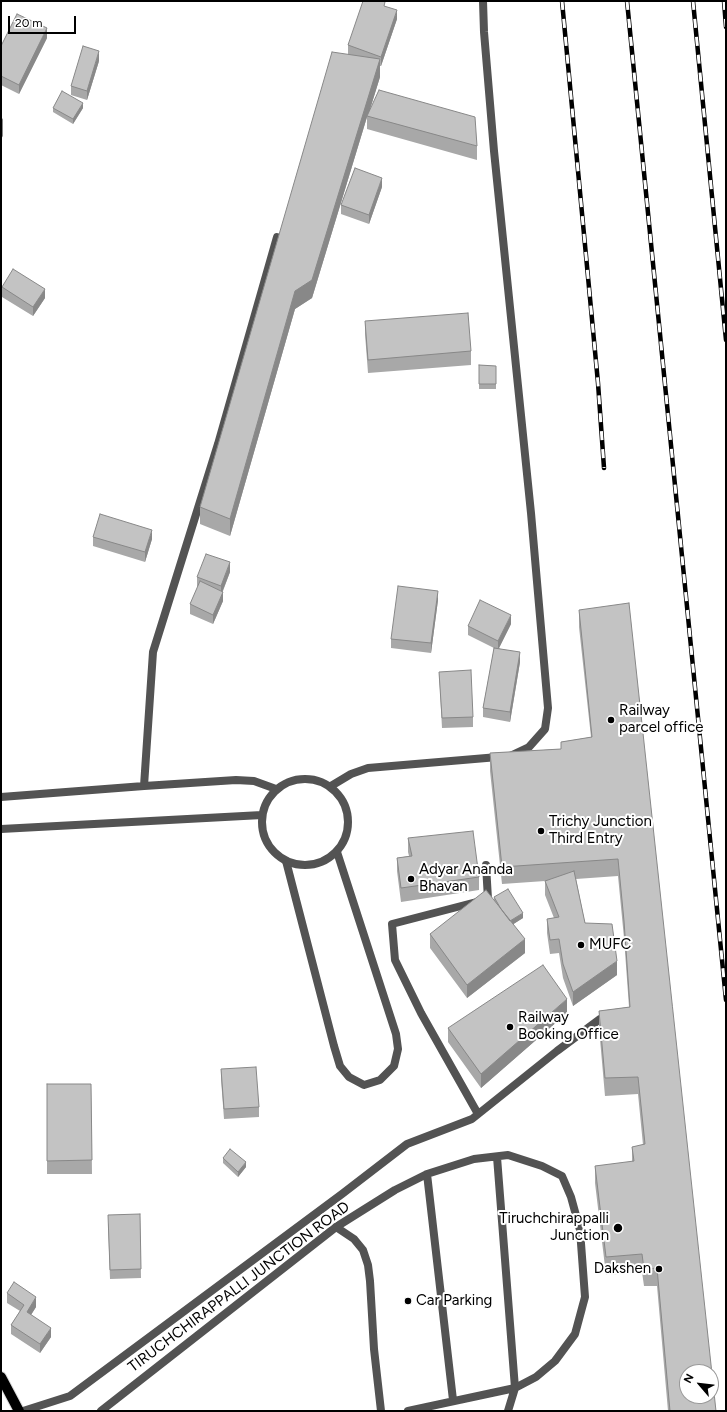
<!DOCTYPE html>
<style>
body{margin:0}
#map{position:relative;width:727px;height:1412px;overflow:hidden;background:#fff;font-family:Figtree,sans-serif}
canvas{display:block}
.frame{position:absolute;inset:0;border:2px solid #000;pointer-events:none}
.north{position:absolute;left:679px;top:1364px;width:40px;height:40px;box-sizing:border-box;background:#fff;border:1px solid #999;border-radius:50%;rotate:298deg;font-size:11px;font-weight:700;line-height:16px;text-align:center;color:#000}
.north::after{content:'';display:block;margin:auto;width:14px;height:18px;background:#000;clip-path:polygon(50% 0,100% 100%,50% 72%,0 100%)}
.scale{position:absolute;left:8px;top:16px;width:68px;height:18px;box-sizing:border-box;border:2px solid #000;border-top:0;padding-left:5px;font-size:12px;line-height:14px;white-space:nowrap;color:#000;-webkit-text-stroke:3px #fff;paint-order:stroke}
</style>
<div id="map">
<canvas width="727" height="1412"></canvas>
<div class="frame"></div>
<div class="north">N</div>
<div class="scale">20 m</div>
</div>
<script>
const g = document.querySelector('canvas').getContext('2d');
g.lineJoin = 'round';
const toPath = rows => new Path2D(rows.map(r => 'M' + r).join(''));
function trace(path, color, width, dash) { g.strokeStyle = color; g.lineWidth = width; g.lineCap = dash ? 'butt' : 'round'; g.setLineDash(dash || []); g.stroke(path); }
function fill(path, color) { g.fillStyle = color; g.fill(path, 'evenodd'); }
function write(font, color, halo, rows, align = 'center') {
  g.font = font + ' Figtree,sans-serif'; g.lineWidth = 4; g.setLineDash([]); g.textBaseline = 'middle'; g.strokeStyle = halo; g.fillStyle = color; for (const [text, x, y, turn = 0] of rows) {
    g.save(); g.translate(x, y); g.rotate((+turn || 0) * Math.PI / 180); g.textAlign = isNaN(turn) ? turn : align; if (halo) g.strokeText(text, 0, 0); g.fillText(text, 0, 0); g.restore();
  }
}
const service = toPath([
 [286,861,334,1046,340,1066,349,1077,364,1085,380,1080,394,1066,398,1049,396,1034,337,852],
 [497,1157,515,1388,508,1411],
 [427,1174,453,1400],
 [336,1227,354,1239,363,1250,368,1265,370,1281,374,1349,381,1411],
 [101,1411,336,1227,395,1190,427,1174,474,1159,508,1155,542,1166,562,1176,571,1197,580,1230,585,1297,575,1334,555,1361,536,1377,515,1388,408,1411]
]);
const pedestrian = toPath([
 [478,1114,421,1013,395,960,392,924,488,899,486,865],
 [23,1411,70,1396,342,1194,407,1144,472,1119,557,1051,600,1019,608,1018]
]);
const minor = toPath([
 '262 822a43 43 0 1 1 86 0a43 43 0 1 1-86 0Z',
 [144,786,153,652,218,444,277,237],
 [331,786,351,774,368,768,510,756,529,747,545,729,548,708,531,513,494,151,484,32,483,1],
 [1,797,144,786,236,780,254,781,276,789],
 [1,829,262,815]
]);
const primary = toPath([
 [1,1377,19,1411]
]);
const rail = toPath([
 [562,1,598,383,604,468],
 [627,1,726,1000],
 [693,1,726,340],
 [724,1,726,27]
]);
const wall = toPath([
 [385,6,397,19,381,66,380,66,380,77,369,112,477,146,477,160,367,129,367,117,312,298,295,309,230,536,200,524,200,507,348,54,348,45],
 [47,38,19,94,1,85,1,46],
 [99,61,87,100,71,95,71,86],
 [53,108,83,108,73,124,53,112],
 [382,187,369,224,341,214,341,205],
 [2,287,45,298,33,316,2,297],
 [365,321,471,351,471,365,368,373,365,334],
 [479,365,496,366,496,389,479,389],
 [93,537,152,539,145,562,93,546],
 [230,572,223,591,223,601,213,624,190,614,190,604,198,587,197,586,197,577],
 [438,600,431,653,391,648,391,639],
 [579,610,716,1411,668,1411,657,1286,644,1286,642,1272,606,1275,595,1183,595,1166,632,1162,632,1147,643,1145,638,1094,605,1096,599,1028,599,1011,629,1007,624,938,618,876,576,879,585,923,617,975,573,1006,563,978,559,953,550,954,547,933,547,919,554,918,545,895,545,881,502,884,490,771,490,753,561,749,561,742,591,737,579,627],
 [511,624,499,648,520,662,510,722,483,717,483,708,494,648,468,635,468,626],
 [439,672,473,717,473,727,442,728],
 [408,838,479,877,479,890,401,902,397,871,397,858,409,856,408,852],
 [494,897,523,918,513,924,525,953,467,998,430,948,430,934,494,900],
 [567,1013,481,1088,448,1042,448,1028],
 [221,1069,259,1107,259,1117,224,1119,221,1079],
 [47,1084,91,1084,92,1174,47,1174],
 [223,1158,246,1167,238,1177,223,1163],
 [140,1214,141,1278,110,1279,108,1224],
 [7,1293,36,1307,31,1315,51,1337,40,1353,11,1334,11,1325,20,1311,7,1303]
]);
const shadedWall = toPath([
 [397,10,397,19,381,66,381,57],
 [47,28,47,38,19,94,19,85],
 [99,51,99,61,87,100,87,91],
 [380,59,380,77,368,116,367,116,367,117,312,298,295,309,230,536,230,519,295,291],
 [83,103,83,108,73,124,73,119],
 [3,118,3,136,1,139,1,121],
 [382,178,382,187,369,224,369,215],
 [45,289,45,298,33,316,33,307],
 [152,530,152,539,145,562,145,552],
 [230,562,230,572,221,595,221,586],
 [438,591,438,600,431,653,431,643],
 [223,592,223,601,213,624,213,615],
 [511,615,511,624,498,650,498,641],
 [520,652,520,662,510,722,510,712],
 [523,913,523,918,509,927,509,922],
 [525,939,525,953,467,998,467,985],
 [617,961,617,975,573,1006,573,992],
 [567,999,567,1013,481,1088,481,1074],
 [246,1162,246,1167,238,1177,238,1172],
 [36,1297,36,1307,27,1321,27,1312],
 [51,1328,51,1337,40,1353,40,1344]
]);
const building = toPath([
 [363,1,383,1,385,2,384,6,397,10,381,57,348,45,363,1],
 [17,14,47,28,19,85,1,76,1,46,17,14],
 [83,46,99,51,87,91,71,86,83,46],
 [332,52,380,59,312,280,295,291,230,519,200,507,332,52],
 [379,90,475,117,477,146,367,116,379,90],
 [62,91,83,103,73,119,53,108,62,91],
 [355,168,382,178,369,215,341,205,355,168],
 [13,269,45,289,33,307,2,287,13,269],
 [468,313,471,351,368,360,365,321,468,313],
 [479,365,496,366,496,384,479,384,479,365],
 [100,514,152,530,145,552,93,537,100,514],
 [206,554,230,562,221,586,197,577,206,554],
 [200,581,223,592,213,615,190,604,200,581],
 [398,586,438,591,431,643,391,639,398,586],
 [480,600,511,615,498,641,468,626,480,600],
 [629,603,716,1411,670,1411,657,1268,644,1269,642,1254,606,1257,595,1166,634,1161,632,1147,645,1144,638,1077,605,1078,599,1011,630,1007,624,921,618,859,502,867,490,753,561,749,561,742,592,737,579,610,629,603],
 [687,1372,711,1372,711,1396,687,1396,687,1372],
 [494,648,520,652,510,712,483,708,494,648],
 [471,670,473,717,442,718,439,672,471,670],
 [473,831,479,877,401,888,397,858,412,856,408,838,473,831],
 [574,871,585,923,612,924,617,961,573,992,563,964,559,939,550,940,547,919,559,917,545,881,574,871],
 [508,889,523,913,510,921,501,909,494,897,508,889],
 [486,890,525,939,467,985,430,934,486,890],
 [543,965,567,999,481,1074,448,1028,543,965],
 [256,1067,259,1107,224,1109,221,1069,256,1067],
 [47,1084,91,1084,92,1160,47,1161,47,1084],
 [230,1149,246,1162,238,1172,223,1158,230,1149],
 [140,1214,141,1269,110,1270,108,1215,140,1214],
 [14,1282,36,1297,27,1312,51,1328,40,1344,11,1325,24,1305,7,1293,14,1282]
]);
const markers = [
 [611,720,4,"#000"],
 [541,831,4,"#000"],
 [411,879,4,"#000"],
 [581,945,4,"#000"],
 [510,1027,4,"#000"],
 [618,1228,5,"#000"],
 [659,1269,4,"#000"],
 [408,1301,4,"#000"]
];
const poiNames = [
 ["Railway",619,711],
 ["parcel office",619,728],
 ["Trichy Junction",549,822],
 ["Third Entry",549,839],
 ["Adyar Ananda",419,870],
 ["Bhavan",419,887],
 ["MUFC",589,945],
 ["Railway",518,1018],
 ["Booking Office",518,1035],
 ["Tiruchchirappalli",609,1219,"right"],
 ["Junction",609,1236,"right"],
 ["Dakshen",651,1269,"right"],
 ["Car Parking",416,1301]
];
const streetNames = [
 ["TIRUCHCHIRAPPALLI JUNCTION ROAD",239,1287,-37]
];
trace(primary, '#dbdbdb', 12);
trace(service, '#535353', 8);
trace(pedestrian, '#535353', 8);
trace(minor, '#535353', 8);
trace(primary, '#000', 10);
trace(rail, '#000', 4.5);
trace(rail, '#fff', 3, [9]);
fill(wall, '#a8a8a8');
fill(shadedWall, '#888');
fill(building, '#c3c3c3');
trace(building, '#888', 1);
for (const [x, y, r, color] of markers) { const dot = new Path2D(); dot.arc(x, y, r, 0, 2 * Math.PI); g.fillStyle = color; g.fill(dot); trace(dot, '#fff', 1.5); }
write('15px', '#000', '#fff', poiNames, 'left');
write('15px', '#000', '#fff', streetNames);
</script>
